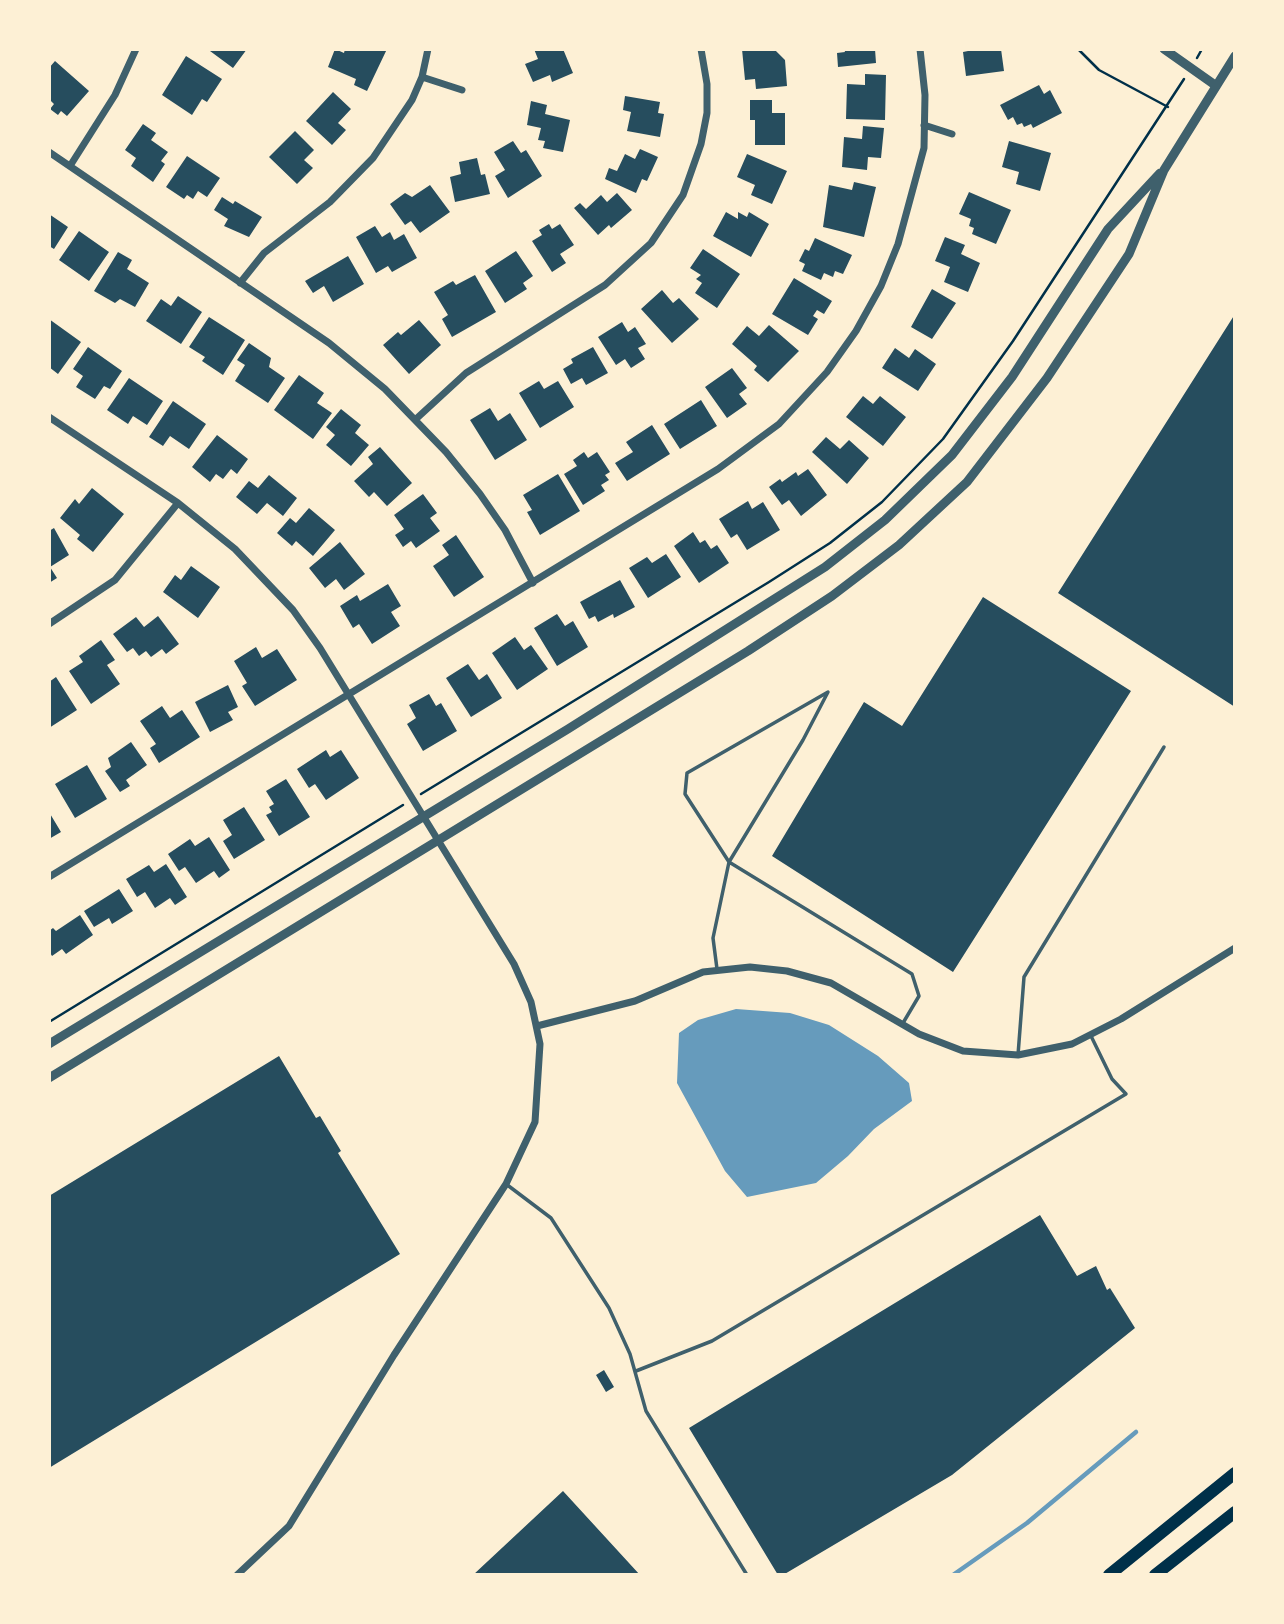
<!DOCTYPE html>
<style>
body{margin:0}
#map{position:relative;width:1284px;height:1624px;overflow:hidden;background:#fdf0d5;font-family:Barlow,sans-serif}
canvas{display:block}
.frame{position:absolute;inset:0;border:51px solid #fdf0d5;pointer-events:none}
</style>
<div id="map">
<canvas width="1284" height="1624"></canvas>
<div class="frame"></div>
</div>
<script>
const g = document.querySelector('canvas').getContext('2d');
g.lineJoin = 'round';
function fill(path, color) { g.fillStyle = color; g.fill(path, 'evenodd'); }
const toPath = rows => new Path2D(rows.map(r => 'M' + r).join(''));
function trace(path, color, width, dash) { g.strokeStyle = color; g.lineWidth = width; g.lineCap = dash ? 'butt' : 'round'; g.setLineDash(dash || []); g.stroke(path); }
const water = toPath([
 [736,1009,790,1013,829,1025,878,1056,909,1083,912,1101,874,1129,848,1156,816,1183,747,1197,725,1171,677,1083,679,1033,698,1020]
]);
const stream = toPath([
 [953,1575,1027,1523,1136,1432]
]);
const building = toPath([
 [212,49,247,49,233,68,210,51],
 [335,49,344,53,345,49,387,49,367,91,354,85,356,79,328,67],
 [534,49,563,49,573,73,552,82,550,75,533,82,525,64,538,59],
 [742,49,774,49,785,60,787,86,756,89,755,79,745,80],
 [844,49,875,49,876,63,838,67,837,53,845,52],
 [978,49,1001,49,1004,71,966,76,963,52],
 [186,56,222,79,207,102,202,99,192,115,162,95],
 [55,61,89,91,67,116,61,111,58,115,50,109,54,104,49,99,49,68],
 [865,74,886,75,885,120,846,119,847,84,865,85],
 [1039,85,1044,94,1050,90,1062,113,1033,128,1031,124,1024,127,1022,123,1017,125,1013,117,1008,120,1000,105],
 [333,92,351,109,338,123,346,130,332,145,306,121],
 [625,96,660,102,658,113,664,114,660,137,627,131,631,112,623,110],
 [750,100,772,100,772,113,785,113,785,145,755,145,755,120,750,120],
 [531,101,547,105,545,114,570,120,563,152,543,148,545,141,538,140,541,128,527,125],
 [143,124,156,133,151,140,168,152,161,161,165,164,153,182,131,166,136,158,125,150],
 [863,126,884,128,881,158,868,157,867,170,842,167,844,137,862,139],
 [295,131,314,150,304,160,313,168,297,184,269,157],
 [513,141,521,153,526,150,542,176,508,198,495,176,505,170,494,152],
 [1009,141,1051,153,1040,191,1016,184,1019,172,1002,167],
 [640,149,658,157,647,181,642,179,636,193,605,179,609,168,617,171,625,154,635,159],
 [747,154,787,171,772,204,751,195,755,185,737,177],
 [187,156,220,178,207,197,198,191,193,199,187,195,184,199,166,187],
 [477,158,481,175,485,174,490,194,455,202,450,177,461,174,459,162],
 [854,182,876,187,864,237,823,227,829,185,852,190],
 [430,185,450,212,420,233,411,221,405,225,390,204,405,193,412,197],
 [969,192,1011,210,996,244,972,234,974,228,969,226,971,219,959,214],
 [617,193,632,210,611,228,609,225,598,235,574,208,580,203,586,209,601,195,607,202],
 [222,197,233,204,235,201,262,217,249,237,224,226,228,219,214,210],
 [726,212,738,219,738,212,747,217,749,212,769,224,751,257,713,236],
 [49,214,68,227,54,249,49,246],
 [549,224,552,229,560,224,574,245,560,254,566,263,552,272,532,241,542,235,539,230],
 [375,226,382,237,390,232,394,240,404,234,417,258,392,272,388,266,376,273,356,237],
 [79,231,109,252,89,281,59,260],
 [945,237,965,245,961,254,980,263,968,292,944,282,950,267,935,261],
 [815,238,852,255,843,274,835,271,833,277,824,273,821,280,802,271,805,264,799,261,805,249,809,251],
 [703,249,740,274,717,308,695,293,702,283,696,279,701,275,690,268],
 [516,251,533,276,523,283,527,289,505,303,485,271],
 [118,252,132,260,127,269,149,283,135,307,120,299,115,303,94,291],
 [348,256,364,284,333,302,324,286,313,293,305,281],
 [475,275,496,312,452,337,442,319,448,315,434,292,453,281,456,285],
 [794,278,832,301,824,314,817,310,813,316,818,319,808,335,772,314],
 [932,289,956,303,932,339,911,327],
 [662,290,673,303,679,298,699,319,672,343,641,309],
 [178,296,202,312,181,344,146,321,161,299,171,306],
 [1235,314,1235,707,1058,593],
 [209,317,245,340,223,375,202,361,205,357,189,347],
 [49,319,81,342,58,374,49,367],
 [419,320,441,345,409,374,383,345,398,332,401,335],
 [622,322,628,332,635,327,646,344,638,348,645,359,631,368,625,359,616,365,598,337],
 [769,325,799,351,768,382,754,370,757,366,732,344,747,326,759,336],
 [249,343,271,358,269,367,285,378,268,403,235,381,245,365,237,360],
 [88,347,122,371,110,389,104,386,95,399,76,387,83,376,73,369],
 [593,347,608,373,586,385,582,378,571,384,563,369,573,363,571,359],
 [895,348,909,358,915,349,936,364,918,391,882,368],
 [732,368,747,388,739,394,747,404,727,418,705,387],
 [299,375,324,393,317,403,332,413,313,439,274,410],
 [129,378,163,401,147,425,133,416,128,424,107,410],
 [539,381,544,389,558,381,574,407,540,428,519,393],
 [863,396,873,404,880,396,906,417,883,446,846,417],
 [701,400,717,426,680,449,664,424],
 [173,401,206,424,189,449,170,436,163,446,149,437],
 [490,408,498,421,510,413,527,440,495,460,470,420],
 [341,409,361,425,355,433,369,445,351,466,326,445,335,435,326,427],
 [652,425,670,454,627,481,615,463,633,452,626,442],
 [217,435,248,459,237,474,231,469,223,479,216,474,210,482,192,467],
 [826,437,840,449,849,440,869,458,847,484,812,452],
 [380,447,412,483,387,506,374,492,369,497,354,481,373,464,368,457],
 [584,452,588,458,597,452,610,472,605,475,609,480,601,485,605,491,583,505,564,474,577,466,573,460],
 [808,469,827,495,801,516,789,500,782,505,769,487,780,479,782,482,796,472,798,476],
 [558,474,580,511,540,535,527,512,532,510,523,495],
 [269,475,297,498,283,516,267,503,257,514,236,497,249,481,258,488],
 [92,488,124,514,93,552,77,539,80,535,60,518,75,499,79,504],
 [423,494,437,513,430,518,440,531,416,548,411,541,403,547,395,535,404,529,394,515],
 [748,501,752,509,763,502,780,530,747,550,737,534,731,538,719,519],
 [309,508,335,530,313,556,296,541,292,546,277,533,290,518,296,523],
 [54,528,69,555,50,567,57,578,49,583,49,531],
 [693,532,700,543,705,540,711,549,717,545,729,563,699,583,674,546],
 [456,535,484,577,454,597,433,566,449,555,442,545],
 [340,542,365,574,344,590,336,579,325,588,309,568],
 [666,554,681,577,648,598,629,568,647,557,652,563],
 [191,566,220,587,198,618,163,592,175,575,181,580],
 [620,580,635,607,614,618,613,614,598,622,595,616,589,619,580,602],
 [388,584,401,606,391,612,400,626,372,644,359,624,353,628,340,606,357,595,360,601],
 [983,597,1131,691,953,972,772,856,864,702,902,726],
 [557,614,565,626,573,621,588,647,557,666,534,628],
 [158,616,179,644,166,654,162,649,151,657,146,651,139,656,133,648,127,652,113,634,136,617,144,627],
 [515,637,524,650,531,645,548,669,517,690,492,653],
 [101,640,115,660,107,665,120,684,91,704,69,671,83,662,79,656],
 [256,647,262,658,277,649,297,680,255,706,242,686,247,683,234,661],
 [468,664,479,680,487,674,502,698,471,717,446,678],
 [56,677,77,710,49,728,49,682],
 [228,685,238,707,228,712,233,720,210,732,195,702],
 [429,694,436,706,441,703,457,731,423,751,407,724,416,718,409,705],
 [162,706,170,718,182,710,200,737,159,763,150,748,156,744,140,721],
 [131,742,147,765,126,780,130,786,120,792,105,771,111,767,108,758],
 [326,750,330,757,341,750,359,778,326,800,315,784,309,788,297,769],
 [87,765,107,799,75,818,55,784],
 [286,779,310,817,279,836,266,815,272,812,269,807,274,804,266,791],
 [244,807,265,840,234,859,223,841,232,835,223,820],
 [49,812,61,832,49,839],
 [209,837,230,870,219,878,214,871,196,883,185,867,179,871,168,854,190,839,195,846],
 [166,864,187,897,175,905,170,898,155,908,145,892,137,897,126,879,149,865,154,872],
 [119,889,133,911,112,924,109,918,94,927,84,911],
 [80,915,93,935,66,954,62,949,52,956,49,951,49,931,53,928,56,931],
 [279,1056,316,1118,320,1116,341,1151,338,1153,400,1254,49,1468,49,1196],
 [1040,1215,1077,1276,1096,1266,1107,1290,1110,1288,1135,1328,952,1475,783,1575,778,1575,689,1428],
 [604,1370,614,1387,606,1392,596,1375],
 [563,1491,640,1575,473,1575]
]);
const path = toPath([
 [1078,49,1099,70,1168,107],
 [1197,58,1202,49],
 [421,794,769,582,830,543,882,502,943,439,1013,341,1184,79],
 [49,1022,403,805]
]);
const service = toPath([
 [717,969,713,938,729,862,685,794,687,773,828,692,803,740,729,862,912,974,919,996,903,1023],
 [1018,1055,1024,977,1164,747],
 [506,1184,551,1218,609,1308,630,1354,646,1411,747,1575],
 [636,1371,712,1341,1126,1094,1112,1079,1091,1036]
]);
const minor = toPath([
 [422,77,462,90],
 [924,125,952,134],
 [49,152,329,343,385,389,446,452,480,494,505,530,533,583],
 [70,166,115,95,136,49],
 [240,283,264,253,330,202,373,158,412,100,422,77,428,49],
 [49,417,178,503,235,549,293,610,320,648,514,964,531,1002,540,1044,535,1122,506,1184,394,1355,289,1526,237,1575],
 [416,419,466,373,605,285,651,243,683,195,701,144,707,113,707,84,701,49],
 [49,624,115,580,178,503],
 [49,877,718,469,779,424,827,372,856,331,881,286,898,244,924,148,925,95,920,49],
 [537,1026,635,1001,703,972,750,967,787,971,831,983,919,1034,963,1051,1018,1055,1072,1044,1121,1019,1235,948]
]);
const tertiary = toPath([
 [1164,49,1215,85],
 [49,1044,568,729,825,567,885,520,952,455,1012,377,1108,229,1160,173],
 [49,1078,748,651,832,596,899,545,967,482,1047,378,1129,254,1164,170,1235,56]
]);
const motorway = toPath([
 [1109,1575,1235,1473],
 [1155,1575,1235,1512]
]);
fill(water, '#669bbc');
trace(stream, '#669bbc', 4.5);
fill(building, '#264d5e');
trace(path, '#003049', 2.5);
trace(service, '#3f606c', 3.5);
trace(minor, '#3f606c', 7);
trace(tertiary, '#3f606c', 9);
trace(motorway, '#003049', 12);
</script>
